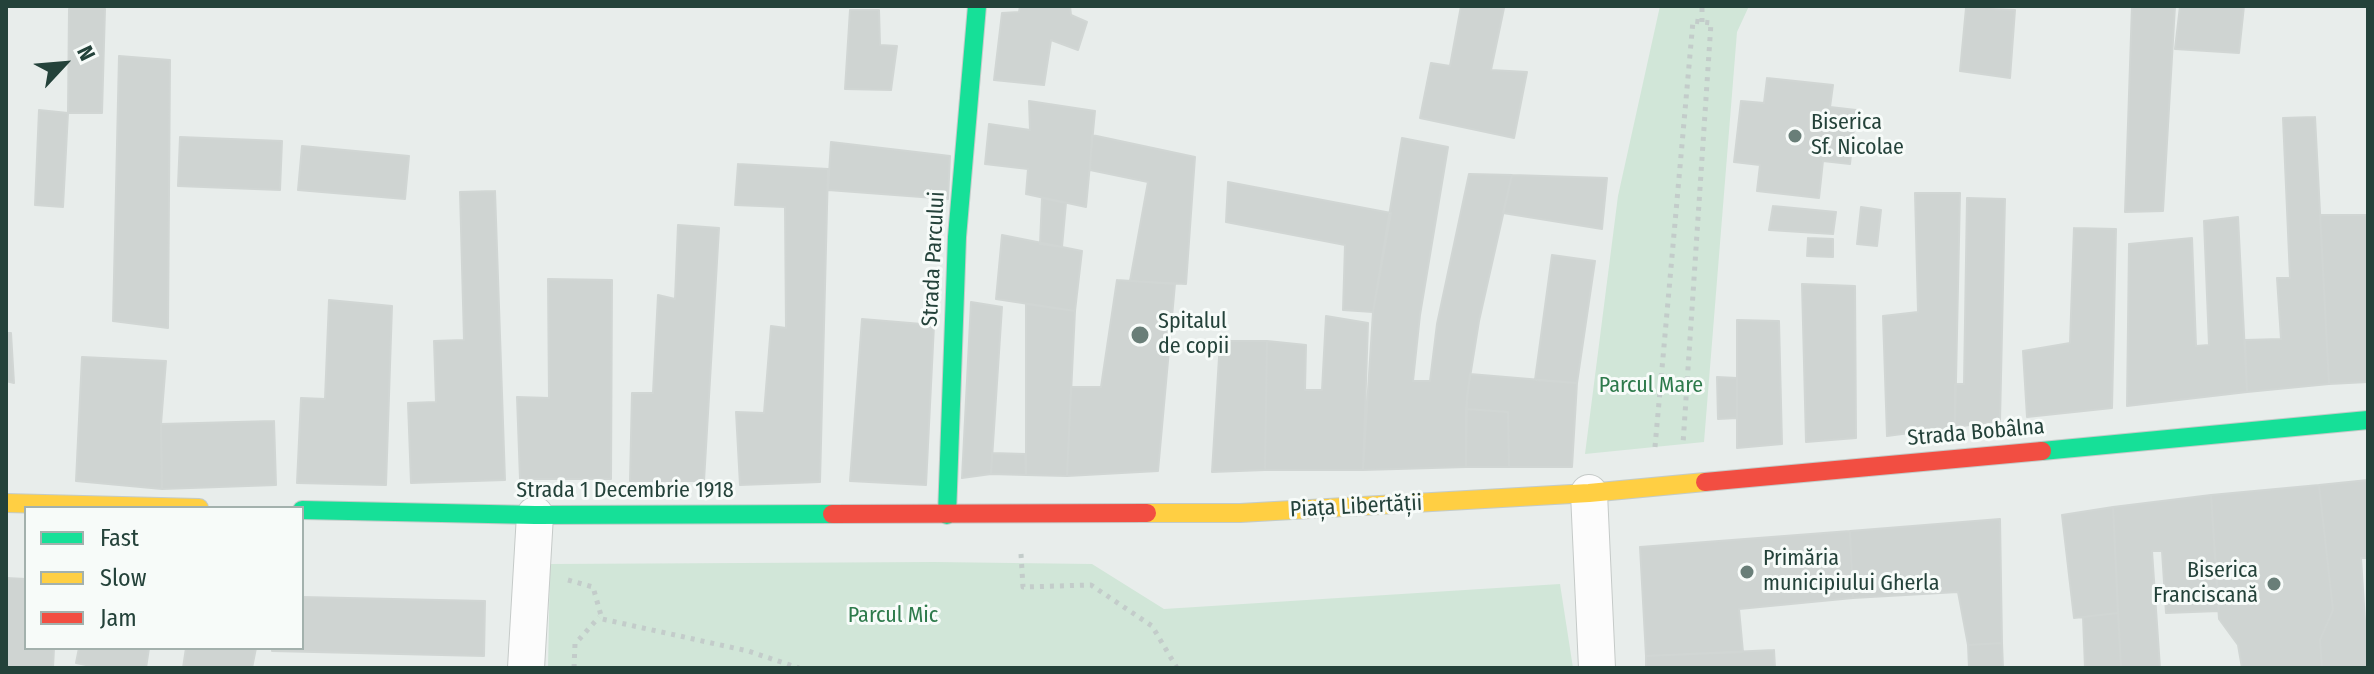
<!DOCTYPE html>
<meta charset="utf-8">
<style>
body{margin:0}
#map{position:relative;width:2374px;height:674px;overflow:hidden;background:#e8edeb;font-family:"Fira Sans Condensed",sans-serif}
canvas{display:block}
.frame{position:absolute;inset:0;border:8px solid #24423a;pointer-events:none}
.legend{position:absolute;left:24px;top:506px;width:280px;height:144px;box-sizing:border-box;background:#f7fbf9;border:2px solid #a3b1ad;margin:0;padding:10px 14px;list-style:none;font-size:24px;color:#24423a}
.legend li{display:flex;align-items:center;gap:16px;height:40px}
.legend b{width:40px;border:2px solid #a3b1ad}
.north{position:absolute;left:24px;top:24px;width:80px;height:80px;-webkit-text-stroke:6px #f7fbf9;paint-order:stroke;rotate:64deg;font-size:22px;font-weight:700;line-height:32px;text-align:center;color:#24423a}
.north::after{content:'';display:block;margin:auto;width:28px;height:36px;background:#24423a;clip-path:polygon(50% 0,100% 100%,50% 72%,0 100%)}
</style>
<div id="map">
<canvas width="2374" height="674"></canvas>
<div class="frame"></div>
<ul class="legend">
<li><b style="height:10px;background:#16e098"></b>Fast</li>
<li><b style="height:10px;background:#ffcf43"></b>Slow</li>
<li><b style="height:10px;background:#f24e42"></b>Jam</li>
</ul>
<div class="north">N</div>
</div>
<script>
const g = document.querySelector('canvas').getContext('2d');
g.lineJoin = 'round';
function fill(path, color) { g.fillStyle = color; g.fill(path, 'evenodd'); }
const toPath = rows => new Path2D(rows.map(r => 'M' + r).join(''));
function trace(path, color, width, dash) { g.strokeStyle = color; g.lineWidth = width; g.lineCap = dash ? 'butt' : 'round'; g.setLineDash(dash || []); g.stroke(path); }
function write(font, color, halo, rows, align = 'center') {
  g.font = font + ' "Fira Sans Condensed",sans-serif'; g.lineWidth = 6; g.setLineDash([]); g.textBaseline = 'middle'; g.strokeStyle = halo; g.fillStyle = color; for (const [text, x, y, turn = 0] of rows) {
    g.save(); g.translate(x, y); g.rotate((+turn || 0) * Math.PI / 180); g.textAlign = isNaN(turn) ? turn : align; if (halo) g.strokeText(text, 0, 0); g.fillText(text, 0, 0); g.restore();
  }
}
const green = toPath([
 [1660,6,1749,6,1737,32,1704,442,1585,454,1618,196],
 [934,562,1092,564,1164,609,1560,584,1573,668,548,668,550,564]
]);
const building = toPath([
 [1020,6,1070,6,1071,15,1087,22,1078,50,1051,40,1044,85,994,80,1002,13,1019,12,1020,6],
 [1461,6,1504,8,1491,70,1527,72,1514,138,1420,118,1431,63,1450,66,1461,6],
 [2132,6,2175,6,2163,211,2125,212,2132,6],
 [2180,6,2244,6,2239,53,2175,49,2180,6],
 [1966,8,2015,10,2010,78,1960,71,1966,8],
 [69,9,105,9,102,113,68,113,69,9],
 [850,10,879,10,880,45,897,46,891,90,845,89,850,10],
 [119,56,170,60,168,328,113,321,119,56],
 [1767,78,1833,85,1830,107,1856,110,1850,164,1823,161,1819,198,1757,191,1760,165,1734,162,1741,101,1764,103,1767,78],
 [1029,101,1095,111,1086,207,1026,194,1028,169,985,164,989,124,1030,130,1029,101],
 [39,110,68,113,63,207,35,205,39,110],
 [2315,117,2329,384,2247,392,2245,340,2281,339,2277,278,2290,278,2283,118,2315,117],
 [1092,135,1195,157,1186,284,1130,281,1148,182,1090,170,1092,135],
 [180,137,282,141,280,190,178,186,180,137],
 [1402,138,1448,147,1420,315,1413,381,1430,381,1437,324,1469,174,1512,175,1479,321,1467,396,1466,467,1363,470,1373,312,1402,138],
 [831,142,950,156,948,199,828,190,831,142],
 [302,146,409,156,405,199,298,190,302,146],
 [738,164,828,169,820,482,740,485,736,412,764,413,771,326,786,328,785,207,735,205,738,164],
 [1512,175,1607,178,1602,229,1503,213,1512,175],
 [1228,182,1391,213,1373,312,1343,310,1345,245,1226,222,1228,182],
 [495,191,505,480,411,483,408,403,436,402,434,341,464,340,460,192,495,191],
 [1915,193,1960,193,1955,427,1887,436,1883,316,1918,312,1915,193],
 [1042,198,1066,203,1062,247,1040,244,1042,198],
 [1967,198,2005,199,2000,421,1955,427,1955,384,1964,384,1967,198],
 [1773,206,1836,212,1833,234,1769,230,1773,206],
 [1861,207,1881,210,1877,246,1857,244,1861,207],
 [2320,215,2368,215,2368,382,2329,384,2320,215],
 [2238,217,2247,392,2127,406,2129,244,2192,238,2196,346,2209,345,2204,221,2238,217],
 [678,225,719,228,704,481,630,481,632,393,653,393,658,295,675,299,678,225],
 [2074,228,2116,229,2112,408,2027,417,2023,351,2070,343,2074,228],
 [1002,235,1082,251,1075,311,996,299,1002,235],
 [1808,238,1833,239,1833,257,1807,256,1808,238],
 [1552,255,1595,261,1577,383,1535,380,1552,255],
 [548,279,612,280,611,479,520,479,517,397,549,398,548,279],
 [1117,280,1175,284,1158,471,1067,476,1071,387,1101,387,1117,280],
 [1802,284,1855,286,1856,438,1806,442,1802,284],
 [329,300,392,306,386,485,297,483,301,398,325,399,329,300],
 [971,302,1002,307,991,474,962,478,971,302],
 [1026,304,1075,311,1067,476,1026,475,1026,304],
 [1326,316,1368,323,1363,470,1265,470,1267,341,1306,345,1305,390,1322,390,1326,316],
 [862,319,934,325,926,485,850,481,862,319],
 [1737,320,1779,321,1782,444,1737,448,1737,320],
 [6,333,11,333,14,383,6,381,6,333],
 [1220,341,1267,341,1265,470,1212,472,1220,341],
 [82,357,166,361,161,424,162,489,76,481,82,357],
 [1470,374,1577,383,1572,467,1509,467,1508,412,1466,409,1470,374],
 [1717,377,1737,378,1737,418,1718,419,1717,377],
 [1466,409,1508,412,1509,467,1466,467,1466,409],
 [274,421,276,485,162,489,161,424,274,421],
 [992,453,1025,454,1026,475,991,474,992,453],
 [2368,480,2368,558,2361,558,2368,668,2322,668,2320,640,2333,610,2319,485,2368,480],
 [2319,485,2333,610,2320,640,2322,668,2242,668,2238,645,2219,619,2211,495,2319,485],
 [2211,495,2219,611,2166,613,2162,551,2152,551,2160,668,2121,668,2113,507,2211,495],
 [2113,507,2118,613,2074,618,2062,515,2113,507],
 [2000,519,2002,643,1968,645,1958,592,1853,598,1850,531,2000,519],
 [1850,531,1853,598,1739,609,1743,652,1646,656,1640,547,1850,531],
 [6,578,26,579,26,648,54,648,53,668,6,668,6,578],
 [302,597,485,601,484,656,272,651,272,648,302,648,302,597],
 [2118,613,2121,668,2085,668,2083,617,2118,613],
 [2002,643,2003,668,1969,668,1968,645,2002,643],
 [79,648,149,648,146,668,101,668,76,663,79,648],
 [186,648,256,648,252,668,183,668,186,648],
 [1774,650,1775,668,1646,668,1646,656,1774,650]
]);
const path = toPath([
 [1702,22,1702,6],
 [1655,447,1693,21,1711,23,1683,444],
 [1021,554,1023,587,1091,585,1152,626,1177,668],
 [568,580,593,587,602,619,748,651,799,668],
 [574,668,575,644,599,617]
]);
const street = toPath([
 [1589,493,1597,668],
 [526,668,535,515]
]);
const fast = toPath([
 [2042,451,2368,420],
 [302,510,535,515,832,514],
 [947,515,957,237,977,6]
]);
const slow = toPath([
 [6,503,199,508],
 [1147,513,1240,513,1589,493,1705,482]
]);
const jam = toPath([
 [1705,482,2042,451],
 [832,514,1147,513]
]);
const markers = [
 [1795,136,8,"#697e78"],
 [1140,335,10,"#697e78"],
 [1747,572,8,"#697e78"],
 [2274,584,8,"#697e78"]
];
const poiNames = [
 ["Biserica",1811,123],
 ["Sf. Nicolae",1811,148],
 ["Spitalul",1158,322],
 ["de copii",1158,347],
 ["Primăria",1763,559],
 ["municipiului Gherla",1763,584],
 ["Biserica",2258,571,"right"],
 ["Franciscană",2258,596,"right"]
];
const streetNames = [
 ["Strada Parcului",934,259,-87],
 ["Strada Bobâlna",1976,433,-5],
 ["Strada 1 Decembrie 1918",625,491],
 ["Piața Libertății",1356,507,-3]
];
const parkNames = [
 ["Parcul Mare",1651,386],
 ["Parcul Mic",893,616]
];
fill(green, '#d1e6d8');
fill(building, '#cfd4d2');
trace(building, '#d1d6d4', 2);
trace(street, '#c5cac8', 38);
trace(fast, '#c3cbc8', 20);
trace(slow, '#c3cbc8', 20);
trace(jam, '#c3cbc8', 20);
trace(path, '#c3ccca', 5, [4, 6]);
trace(street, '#fcfcfc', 36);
trace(fast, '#16e098', 18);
trace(slow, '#ffcf43', 18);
trace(jam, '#f24e42', 18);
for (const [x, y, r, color] of markers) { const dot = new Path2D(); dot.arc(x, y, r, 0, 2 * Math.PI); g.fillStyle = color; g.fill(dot); trace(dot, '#f7fbf9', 3); }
write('22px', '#24423a', '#f7fbf9', poiNames, 'left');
write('22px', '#24423a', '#f7fbf9', streetNames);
write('22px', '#2d7a4b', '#f7fbf9', parkNames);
</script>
